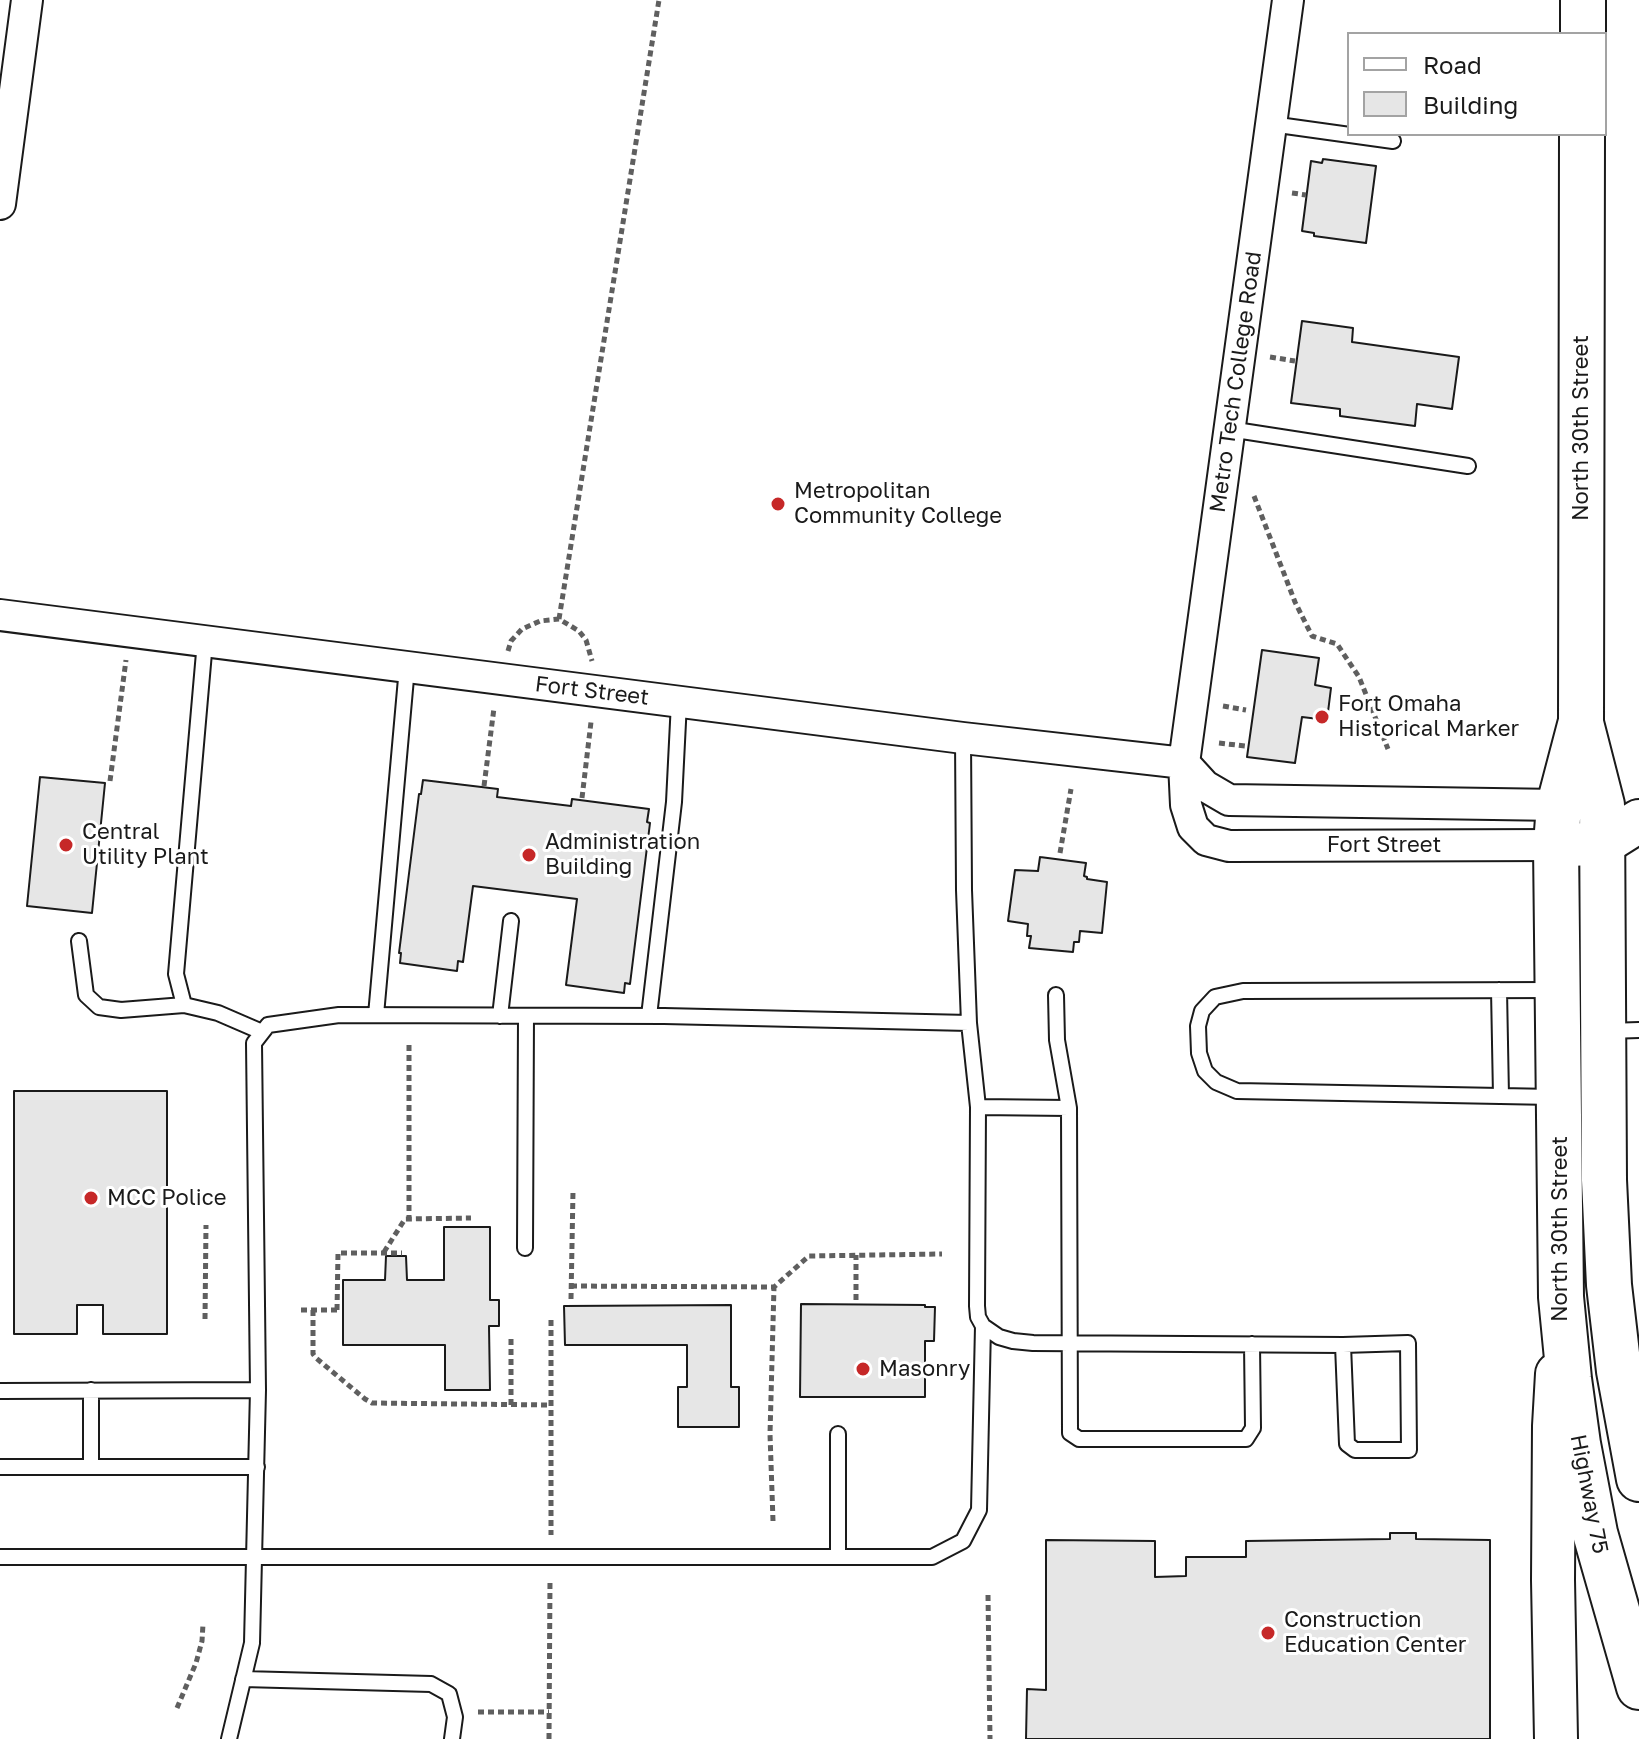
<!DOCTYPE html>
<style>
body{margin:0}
#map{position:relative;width:1639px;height:1739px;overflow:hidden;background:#fff;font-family:"Golos Text",sans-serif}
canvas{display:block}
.legend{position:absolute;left:1347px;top:32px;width:260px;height:104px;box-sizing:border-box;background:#fff;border:2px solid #a3a3a3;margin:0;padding:10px 14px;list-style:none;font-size:24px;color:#1a1a1a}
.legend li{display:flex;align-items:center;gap:16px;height:40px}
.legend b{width:40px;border:2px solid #a3a3a3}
</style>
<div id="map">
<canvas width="1639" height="1739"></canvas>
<ul class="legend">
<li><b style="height:10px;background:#fff"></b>Road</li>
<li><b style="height:22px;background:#e6e6e6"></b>Building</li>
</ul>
</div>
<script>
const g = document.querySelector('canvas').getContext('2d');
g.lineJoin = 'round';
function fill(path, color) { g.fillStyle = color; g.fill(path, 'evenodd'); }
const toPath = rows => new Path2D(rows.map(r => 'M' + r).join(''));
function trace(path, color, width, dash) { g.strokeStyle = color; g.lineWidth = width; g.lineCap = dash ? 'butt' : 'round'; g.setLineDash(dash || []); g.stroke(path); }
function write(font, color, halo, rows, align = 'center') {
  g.font = font + ' "Golos Text",sans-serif'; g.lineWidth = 6; g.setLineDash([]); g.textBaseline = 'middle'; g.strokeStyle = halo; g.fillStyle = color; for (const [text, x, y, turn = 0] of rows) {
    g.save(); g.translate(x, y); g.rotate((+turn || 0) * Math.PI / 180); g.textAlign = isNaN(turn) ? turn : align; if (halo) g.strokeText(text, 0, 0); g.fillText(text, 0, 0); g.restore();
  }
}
const building = toPath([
 [1323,159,1376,166,1366,243,1314,236,1314,233,1302,231,1311,161,1322,163,1323,159],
 [1302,321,1353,328,1352,342,1459,357,1452,409,1417,404,1415,426,1340,416,1340,409,1291,403,1302,321],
 [1262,650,1319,658,1315,685,1331,688,1327,720,1302,717,1295,763,1247,757,1262,650],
 [40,777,105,783,92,913,27,906,40,777],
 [423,780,498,789,497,797,571,806,572,799,649,809,647,822,650,823,630,984,625,983,624,993,566,985,577,899,473,886,463,962,458,961,457,971,400,963,401,953,399,953,419,794,421,794,423,780],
 [1040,857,1086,863,1084,876,1087,877,1087,879,1107,882,1102,933,1080,931,1079,942,1074,942,1073,952,1029,948,1031,936,1027,936,1028,924,1008,921,1015,870,1038,871,1040,857],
 [14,1091,167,1091,167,1334,103,1334,103,1305,77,1305,77,1334,14,1334,14,1091],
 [444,1227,490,1227,490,1300,499,1300,499,1326,489,1326,490,1390,445,1390,445,1345,343,1345,343,1280,385,1280,386,1256,406,1256,407,1280,444,1280,444,1227],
 [801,1304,925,1305,925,1307,935,1307,934,1341,925,1341,925,1397,800,1397,801,1304],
 [731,1305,731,1387,739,1387,739,1427,678,1427,678,1387,687,1387,687,1345,565,1345,564,1306,731,1305],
 [1390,1533,1416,1533,1416,1539,1490,1540,1490,1739,1026,1739,1027,1689,1046,1690,1046,1540,1155,1541,1155,1577,1186,1576,1186,1557,1246,1557,1246,1541,1390,1539,1390,1533]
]);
const path = toPath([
 [1292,193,1306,195],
 [1270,357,1295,361],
 [1254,496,1295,602,1312,636,1337,644,1359,677,1388,749],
 [559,619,659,0],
 [508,651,511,641,522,629,540,621,559,619,579,631,586,640,592,661],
 [1223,706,1246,710],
 [1219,743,1245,746],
 [110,781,126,660],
 [484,786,494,708],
 [582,798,591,722],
 [1060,853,1071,789],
 [409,1045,409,1219],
 [384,1252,405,1219,471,1218],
 [571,1286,774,1287,809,1256,942,1254],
 [571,1299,573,1191],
 [856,1300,856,1255],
 [301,1310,340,1310],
 [313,1310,313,1354,316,1358,365,1399,372,1403,551,1405],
 [337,1310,338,1253,402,1253],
 [205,1319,206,1225],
 [551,1320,551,1535],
 [511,1339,511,1405],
 [773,1521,770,1434,774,1287],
 [988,1595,990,1739],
 [177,1708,196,1663,202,1641,203,1624],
 [478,1712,549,1712],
 [549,1739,550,1581]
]);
const lane = toPath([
 [1271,124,1393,141],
 [1229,429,1468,466],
 [205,641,176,974,184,1005,218,1013,262,1032],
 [963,738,964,890,969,1023,978,1107,977,1306,978,1317,983,1326,999,1337,1013,1341,1033,1343,1343,1345,1408,1343,1409,1450,1355,1450,1347,1444,1343,1345],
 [79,941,86,995,99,1007,121,1010,184,1005],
 [1499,990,1501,1096],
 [1056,995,1057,1040,1069,1108],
 [376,1015,407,667],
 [500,1016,511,921],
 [649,1016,674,802,679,702],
 [1608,1031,1639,1030],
 [1553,1097,1237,1091,1216,1082,1205,1071,1199,1053,1198,1026,1202,1011,1215,997,1243,991,1554,990],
 [978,1107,1069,1108,1070,1433,1079,1439,1246,1439,1253,1428,1252,1344],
 [525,1248,526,1016],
 [91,1390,91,1467],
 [0,1391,258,1390],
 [838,1434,838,1557],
 [0,1467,257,1467],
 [0,1557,932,1557,963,1541,979,1510,983,1326],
 [243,1679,431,1684,449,1694,455,1717,452,1739],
 [229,1739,252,1643,258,1390,254,1043,268,1025,339,1015,664,1016,969,1023]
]);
const street = toPath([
 [1288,0,1184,763,1186,805,1193,827,1206,840,1229,846,1556,845],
 [0,204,27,0],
 [0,615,963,738,1184,763,1205,786,1229,800,1559,805]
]);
const secondary = toPath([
 [1571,845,1604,843,1639,821],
 [1556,1739,1553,1580,1554,1426,1557,1374]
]);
const highway = toPath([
 [1583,34,1583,0],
 [1582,134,1581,723,1602,805,1604,1180,1609,1285,1619,1371,1639,1479],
 [1580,725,1559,805,1556,845,1561,1297,1569,1379,1578,1444,1595,1533,1639,1687]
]);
const markers = [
 [778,504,8,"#c62828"],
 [1322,717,8,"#c62828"],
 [66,845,8,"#c62828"],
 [529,855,8,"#c62828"],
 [91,1198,8,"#c62828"],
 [863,1369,8,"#c62828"],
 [1268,1633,8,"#c62828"]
];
const streetNames = [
 ["Metro Tech College Road",1236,382,-82],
 ["North 30th Street",1581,428,-90],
 ["Fort Street",592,691,7],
 ["Fort Street",1384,845],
 ["North 30th Street",1560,1229,-90],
 ["Highway 75",1589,1494,79]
];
const poiNames = [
 ["Metropolitan",794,491],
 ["Community College",794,516],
 ["Fort Omaha",1338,704],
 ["Historical Marker",1338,729],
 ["Central",82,832],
 ["Utility Plant",82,857],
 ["Administration",545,842],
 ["Building",545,867],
 ["MCC Police",107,1198],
 ["Masonry",879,1369],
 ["Construction",1284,1620],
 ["Education Center",1284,1645]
];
fill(building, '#e6e6e6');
trace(building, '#1a1a1a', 2);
trace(lane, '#1a1a1a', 18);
trace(street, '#1a1a1a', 34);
trace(secondary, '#1a1a1a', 46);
trace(highway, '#1a1a1a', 48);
trace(path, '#5f5f5f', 5, [6, 4]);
trace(lane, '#fff', 14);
trace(street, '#fff', 30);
trace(secondary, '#fff', 42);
trace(highway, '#fff', 44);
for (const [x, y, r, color] of markers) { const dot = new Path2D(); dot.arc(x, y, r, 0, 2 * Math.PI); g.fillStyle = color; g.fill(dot); trace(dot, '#fff', 3); }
write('22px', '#1a1a1a', '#fff', streetNames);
write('22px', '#1a1a1a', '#fff', poiNames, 'left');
</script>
